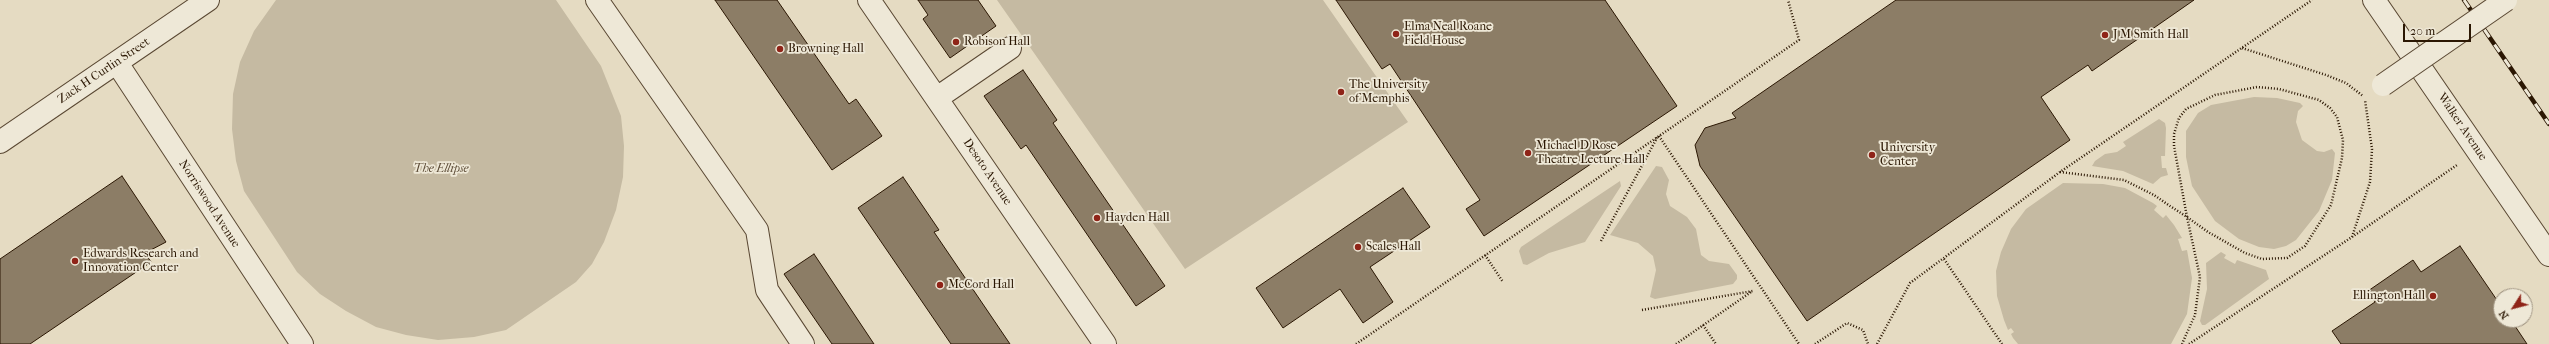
<!DOCTYPE html>
<style>
body{margin:0}
#map{position:relative;width:2549px;height:344px;overflow:hidden;background:#e5dbc2;font-family:"IM FELL French Canon",serif}
canvas{display:block}
.north{position:absolute;left:2493px;top:288px;width:40px;height:40px;box-sizing:border-box;background:#eee8d7;border:1px solid #a09482;border-radius:50%;rotate:234deg;font-size:11px;font-weight:700;line-height:16px;text-align:center;color:#2b1703}
.north::after{content:'';display:block;margin:auto;width:14px;height:18px;background:#8f2418;clip-path:polygon(50% 0,100% 100%,50% 72%,0 100%)}
.scale{position:absolute;left:2403px;top:24px;width:68px;height:18px;box-sizing:border-box;border:2px solid #2b1703;border-top:0;padding-left:5px;font-size:12px;line-height:14px;white-space:nowrap;color:#2b1703;-webkit-text-stroke:3px #eee8d7;paint-order:stroke}
</style>
<div id="map">
<canvas width="2549" height="344"></canvas>
<div class="north">N</div>
<div class="scale">20 m</div>
</div>
<script>
const g = document.querySelector('canvas').getContext('2d');
g.lineJoin = 'round';
function fill(path, color) { g.fillStyle = color; g.fill(path, 'evenodd'); }
const toPath = rows => new Path2D(rows.map(r => 'M' + r).join(''));
function trace(path, color, width, dash) { g.strokeStyle = color; g.lineWidth = width; g.lineCap = dash ? 'butt' : 'round'; g.setLineDash(dash || []); g.stroke(path); }
function write(font, color, halo, rows, align = 'center') {
  g.font = font + ' "IM FELL French Canon",serif'; g.lineWidth = 3.5; g.setLineDash([]); g.textBaseline = 'middle'; g.strokeStyle = halo; g.fillStyle = color; for (const [text, x, y, turn = 0] of rows) {
    g.save(); g.translate(x, y); g.rotate((+turn || 0) * Math.PI / 180); g.textAlign = isNaN(turn) ? turn : align; if (halo) g.strokeText(text, 0, 0); g.fillText(text, 0, 0); g.restore();
  }
}
const green = toPath([
 [276,0,556,0,601,66,621,116,624,146,623,177,616,210,604,242,592,264,576,282,506,330,474,337,438,340,406,335,376,327,346,311,320,294,297,272,244,191,236,161,232,129,233,94,240,62,254,31],
 [997,0,1323,0,1408,122,1185,269],
 [2254,97,2277,98,2300,103,2303,106,2298,111,2296,122,2302,140,2317,151,2324,152,2332,149,2335,153,2332,180,2319,211,2296,240,2286,246,2274,249,2259,247,2239,239,2215,221,2192,186,2186,157,2186,131,2198,113,2211,105],
 [2159,119,2165,123,2166,128,2165,156,2161,156,2162,168,2166,168,2168,175,2161,177,2153,184,2123,171,2092,166,2095,161,2105,154,2117,152,2126,146,2123,142],
 [1656,166,1662,167,1669,180,1666,194,1670,206,1687,217,1696,229,1701,255,1709,261,1729,264,1737,275,1737,279,1733,284,1655,299,1650,297,1656,270,1653,256,1638,243,1610,235],
 [1620,181,1621,186,1585,242,1549,253,1527,265,1523,264,1519,251,1521,247],
 [2063,183,2103,184,2125,188,2153,203,2157,206,2154,210,2163,218,2166,215,2174,225,2182,238,2178,239,2182,251,2187,250,2192,278,2187,314,2171,344,2018,344,2013,338,2011,334,2014,332,2011,328,2008,330,2004,320,1997,296,1996,271,2001,252,2011,229,2026,209],
 [2221,252,2226,255,2224,258,2235,264,2237,260,2266,270,2269,279,2205,325,2202,325,2200,321,2207,289,2206,263]
]);
const building = toPath([
 [715,0,777,0,849,104,856,99,882,136,832,170,715,0],
 [918,0,978,0,996,26,950,58,923,19,928,15,918,0],
 [1336,0,1605,0,1677,106,1484,236,1466,209,1480,200,1390,64,1382,69,1336,0],
 [1896,0,2194,0,2092,71,2088,65,2041,97,2070,140,1807,321,1700,166,1695,145,1705,128,1736,118,1732,113,1896,0],
 [1023,70,1057,120,1053,123,1165,286,1136,306,1026,145,1021,149,984,96,1023,70],
 [122,176,166,242,145,253,151,262,30,344,0,344,0,259,122,176],
 [903,177,939,230,934,232,1010,344,951,344,858,208,903,177],
 [1403,188,1430,227,1370,267,1393,302,1363,323,1340,289,1283,328,1256,288,1403,188],
 [2460,246,2501,306,2501,320,2511,320,2527,344,2341,344,2332,331,2375,302,2368,291,2413,260,2421,272,2460,246],
 [814,254,874,344,832,344,784,274,814,254]
]);
const path = toPath([
 [2242,48,2326,75,2346,83,2363,96],
 [1659,136,1799,344],
 [2060,172,2124,180,2154,195,2170,206,2187,217,2208,232,2245,253,2262,259,2287,258,2305,246,2331,205,2342,158,2343,140,2337,117,2330,108,2319,100,2279,89,2257,87,2215,95,2186,109,2179,118,2174,134,2174,146,2187,217,2200,277,2195,315,2182,344],
 [2352,237,2370,182,2372,149,2365,100],
 [1601,241,1658,136],
 [1485,255,1503,282],
 [1944,259,2002,344],
 [1642,310,1753,291],
 [1703,325,1716,344],
 [1356,344,1799,40,1788,0],
 [1676,344,1751,292],
 [1815,344,1847,323,1863,330,1868,344],
 [1877,344,1910,283,2060,172,2312,0],
 [2189,344,2352,237,2457,165]
]);
const minor = toPath([
 [597,0,757,230,767,290,803,344],
 [869,0,1105,344],
 [2374,0,2549,255],
 [117,63,302,344],
 [937,98,1010,48],
 [0,142,208,0]
]);
const rail = toPath([
 [2464,0,2549,124]
]);
const minorBridge = toPath([
 [2383,85,2506,0]
]);
const markers = [
 [1396,34,4,"#8f2418"],
 [2105,35,4,"#8f2418"],
 [956,42,4,"#8f2418"],
 [780,49,4,"#8f2418"],
 [1341,92,4,"#8f2418"],
 [1528,153,4,"#8f2418"],
 [1872,155,4,"#8f2418"],
 [1097,218,4,"#8f2418"],
 [1358,247,4,"#8f2418"],
 [75,261,4,"#8f2418"],
 [940,285,4,"#8f2418"],
 [2433,296,4,"#8f2418"]
];
const poiNames = [
 ["Elma Neal Roane",1404,27],
 ["Field House",1404,41],
 ["J M Smith Hall",2113,35],
 ["Robison Hall",964,42],
 ["Browning Hall",788,49],
 ["The University",1349,85],
 ["of Memphis",1349,99],
 ["Michael D Rose",1536,146],
 ["Theatre Lecture Hall",1536,160],
 ["University",1880,148],
 ["Center",1880,162],
 ["Hayden Hall",1105,218],
 ["Scales Hall",1366,247],
 ["Edwards Research and",83,254],
 ["Innovation Center",83,268],
 ["McCord Hall",948,285],
 ["Ellington Hall",2425,296,"right"]
];
const streetNames = [
 ["Zack H Curlin Street",104,71,-34],
 ["Walker Avenue",2462,127,56],
 ["Desoto Avenue",987,172,56],
 ["Norriswood Avenue",209,204,57]
];
const parkNames = [
 ["The Ellipse",441,169]
];
fill(green, '#c5baa2');
fill(building, '#8c7d66');
trace(building, '#2b1703', 1);
trace(minor, '#5a4833', 24);
trace(path, '#2b1703', 2.5, [1, 2]);
trace(minor, '#eee8d7', 22);
trace(rail, '#2b1703', 4.5);
trace(rail, '#eee8d7', 3, [9]);
trace(minorBridge, '#5a4833', 24, []);
trace(minorBridge, '#eee8d7', 22);
for (const [x, y, r, color] of markers) { const dot = new Path2D(); dot.arc(x, y, r, 0, 2 * Math.PI); g.fillStyle = color; g.fill(dot); trace(dot, '#eee8d7', 1.5); }
write('12px', '#2b1703', '#eee8d7', poiNames, 'left');
write('12px', '#2b1703', '#eee8d7', streetNames);
write('italic 12px', '#594833', '#eee8d7', parkNames);
</script>
